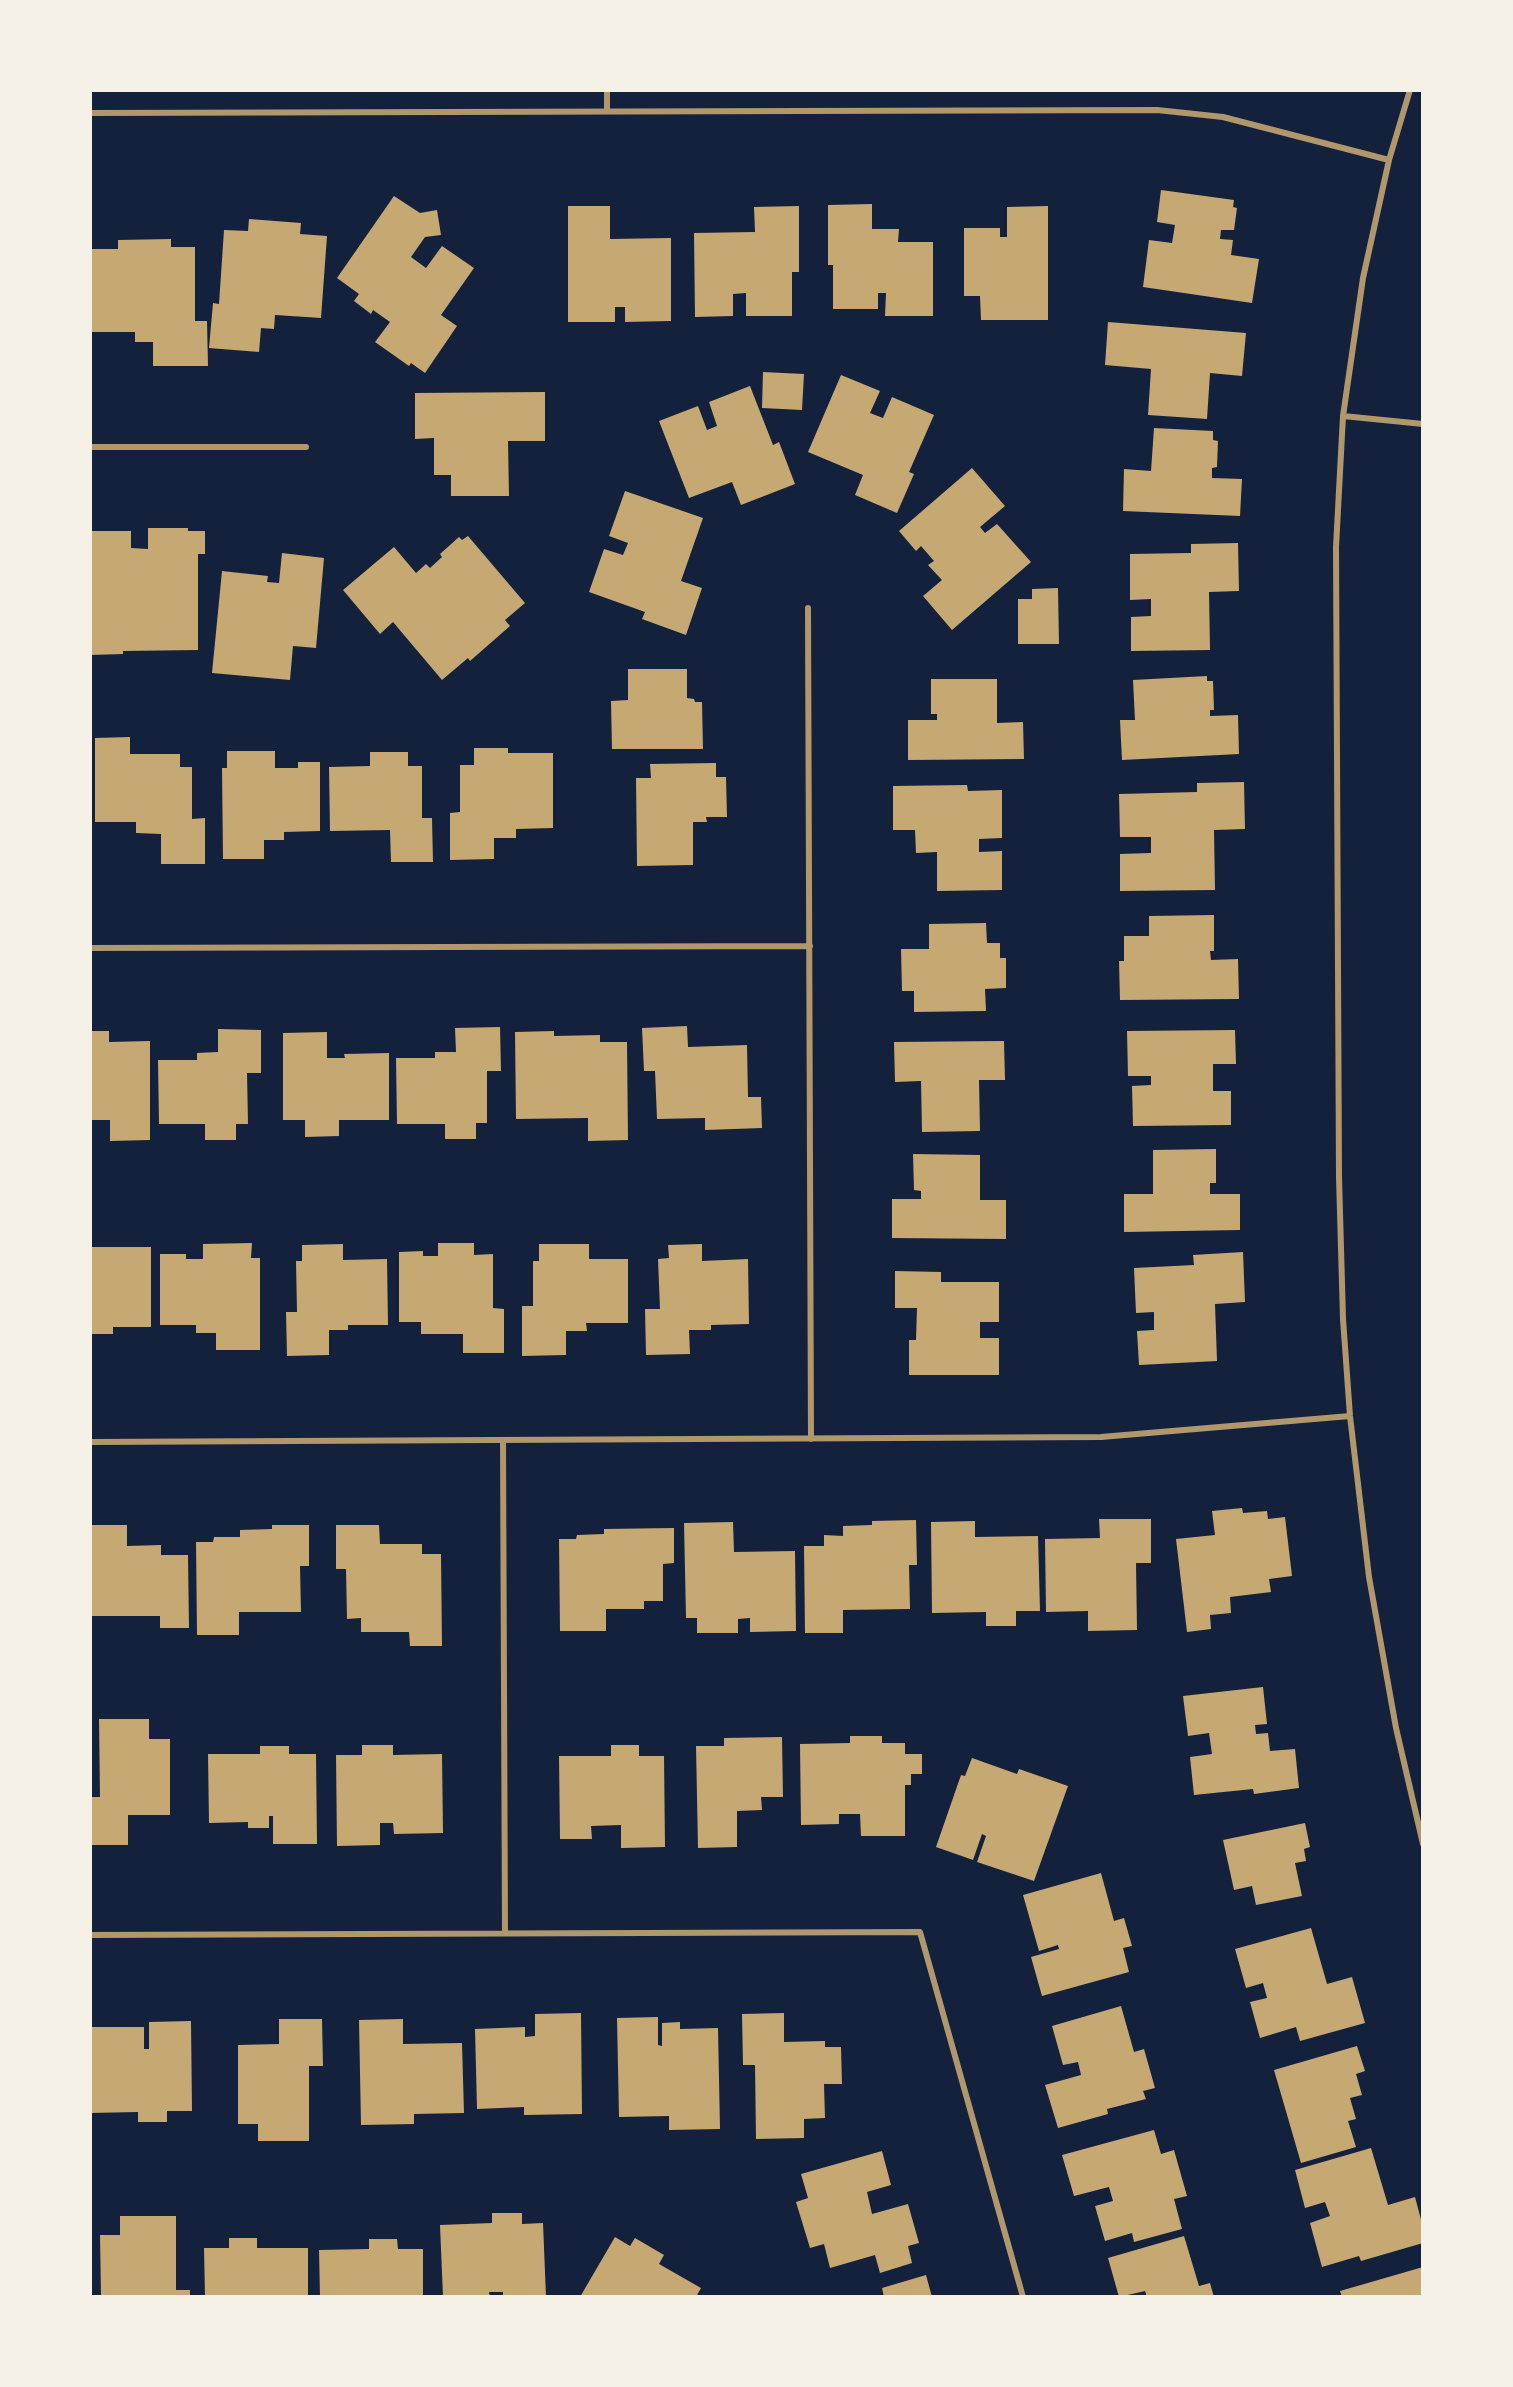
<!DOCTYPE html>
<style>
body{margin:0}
#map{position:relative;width:1513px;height:2387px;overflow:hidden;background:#14213d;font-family:"Space Grotesk",sans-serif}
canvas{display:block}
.frame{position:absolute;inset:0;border:92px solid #f6f1e7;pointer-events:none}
</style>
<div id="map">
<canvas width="1513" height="2387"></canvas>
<div class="frame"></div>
</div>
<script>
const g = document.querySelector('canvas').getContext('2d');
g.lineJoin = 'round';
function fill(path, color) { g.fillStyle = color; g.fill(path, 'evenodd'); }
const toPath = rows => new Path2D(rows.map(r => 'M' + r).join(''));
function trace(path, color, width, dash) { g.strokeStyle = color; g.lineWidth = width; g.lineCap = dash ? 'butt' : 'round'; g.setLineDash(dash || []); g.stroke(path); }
const building = toPath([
 [1161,190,1234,200,1233,207,1237,208,1234,230,1221,230,1220,239,1233,240,1231,255,1259,259,1252,303,1143,287,1149,240,1172,243,1175,225,1157,222],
 [394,196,420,213,437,210,441,235,425,237,411,257,426,268,442,246,474,268,441,315,457,326,425,373,411,363,409,366,375,342,390,322,373,310,371,314,354,301,359,294,337,278],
 [872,204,872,229,899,229,898,242,933,242,933,316,885,316,886,293,878,293,878,309,833,309,833,265,828,265,828,205],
 [568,206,610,206,610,239,671,238,671,321,625,322,625,307,615,307,615,322,568,322],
 [799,206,799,272,792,272,792,316,746,316,746,293,733,294,733,316,695,317,694,233,755,232,754,207],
 [1048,206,1048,320,981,320,980,296,964,296,964,228,1000,228,1000,237,1007,237,1007,207],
 [249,219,301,223,300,234,327,236,321,318,275,315,274,329,261,328,259,352,209,348,213,303,219,304,224,230,248,231],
 [171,239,171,247,195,247,195,321,207,321,208,366,153,366,153,342,135,342,135,332,92,332,91,249,118,249,118,240],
 [1108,322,1246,333,1242,376,1210,373,1207,419,1148,415,1151,369,1105,365],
 [763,372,804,374,802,410,762,408],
 [841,375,880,391,870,413,883,418,892,397,934,415,909,472,914,474,897,513,855,495,863,475,808,452],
 [750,386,773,445,779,442,795,484,741,505,732,482,689,498,659,421,698,406,707,430,717,426,709,402],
 [545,392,545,441,508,441,509,496,451,496,451,475,434,475,434,438,415,439,415,393],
 [1154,428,1213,431,1213,440,1218,441,1217,467,1212,468,1212,478,1242,479,1240,516,1123,511,1124,469,1151,471],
 [972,468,1005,506,980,527,985,533,997,524,1031,562,952,630,923,596,942,580,928,565,934,561,921,546,916,551,899,531],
 [625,491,703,518,681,581,702,588,686,635,642,619,645,612,589,592,604,549,623,555,628,543,609,536],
 [148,528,188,528,188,531,205,531,205,554,198,554,198,650,123,651,123,654,90,655,91,531,131,531,131,548,148,549],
 [468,536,525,603,505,620,510,626,470,661,468,658,442,680,393,622,380,634,343,590,394,547,416,573,426,564,430,568,442,557,440,554,459,537,462,540],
 [1238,543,1239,591,1209,592,1210,650,1131,651,1131,617,1151,616,1151,599,1130,600,1130,554,1191,553,1191,544],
 [282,553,324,558,316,648,293,646,290,680,212,673,222,571,268,576,267,582,279,583],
 [1058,588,1059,644,1018,644,1018,599,1032,599,1032,589],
 [628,669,687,669,687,698,694,699,695,702,702,702,703,749,612,749,611,701,628,700],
 [1207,676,1207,681,1213,681,1214,710,1210,710,1210,716,1238,715,1239,754,1122,760,1120,720,1135,720,1133,680],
 [931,679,997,679,997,723,1023,722,1024,759,908,760,908,720,937,720,937,714,931,714],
 [130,737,130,754,180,754,180,767,192,767,192,819,205,818,205,864,161,864,161,834,136,833,136,822,95,822,95,738],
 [474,748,508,748,508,753,553,753,553,828,516,829,516,838,494,838,494,859,450,860,450,813,460,812,460,765,474,765],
 [227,751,275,751,275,768,298,768,298,762,320,762,320,831,284,832,284,840,264,840,264,859,223,859,222,768,227,768],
 [370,752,408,752,408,766,422,766,422,818,432,818,433,862,391,862,390,830,330,831,329,767,370,766],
 [716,763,716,777,726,777,727,817,706,817,707,822,693,822,693,865,637,866,636,778,651,778,650,764],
 [1244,782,1245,829,1214,830,1215,890,1120,891,1120,854,1151,853,1151,837,1120,837,1119,794,1197,792,1197,783],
 [967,785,968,791,1002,790,1002,838,979,839,979,852,1002,851,1002,890,937,891,937,852,916,853,915,830,893,830,893,786],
 [1214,915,1214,951,1210,951,1211,960,1238,959,1239,999,1120,1000,1119,961,1124,961,1124,936,1149,936,1149,916],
 [986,923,987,943,1000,943,1000,958,1006,958,1006,988,985,989,986,1011,914,1012,914,991,902,991,901,949,929,949,929,924],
 [687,1026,688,1047,747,1045,748,1097,761,1097,762,1128,705,1130,705,1118,657,1119,655,1071,644,1071,642,1028],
 [500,1027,501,1071,487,1071,487,1123,476,1123,476,1139,445,1139,445,1124,397,1124,396,1058,435,1058,435,1052,456,1052,455,1028],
 [218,1029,261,1030,261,1073,247,1073,248,1124,236,1124,236,1140,205,1140,205,1124,159,1124,158,1060,197,1060,197,1053,218,1052],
 [1235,1030,1236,1064,1213,1064,1213,1091,1231,1091,1231,1125,1133,1126,1132,1086,1151,1085,1151,1076,1128,1076,1127,1031],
 [90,1031,109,1031,109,1042,150,1041,150,1140,110,1141,110,1120,90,1120],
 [554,1031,554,1036,600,1035,600,1042,627,1042,628,1140,588,1141,588,1118,516,1119,515,1032],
 [327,1032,327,1058,345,1058,344,1054,389,1053,389,1120,339,1120,339,1136,305,1137,305,1120,283,1120,283,1033],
 [1004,1041,1005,1080,979,1080,980,1131,922,1132,921,1081,895,1082,894,1042],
 [1216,1149,1216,1183,1210,1183,1210,1194,1240,1194,1240,1230,1124,1232,1124,1194,1153,1194,1153,1150],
 [913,1154,980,1155,980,1200,1006,1200,1006,1239,892,1238,892,1199,921,1199,921,1191,914,1190],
 [252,1243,251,1258,260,1258,260,1350,216,1350,216,1333,196,1333,196,1325,160,1325,160,1254,186,1254,186,1259,203,1259,203,1244],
 [438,1243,474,1243,474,1255,493,1254,493,1308,504,1309,504,1353,463,1353,463,1334,421,1334,421,1322,399,1322,399,1252,423,1251,423,1256,438,1256],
 [343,1244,343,1260,387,1259,388,1325,348,1325,348,1330,329,1330,329,1355,287,1356,286,1312,297,1312,296,1261,302,1261,302,1245],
 [539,1244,589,1244,589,1259,628,1259,628,1323,586,1323,587,1331,566,1331,566,1355,522,1356,522,1306,533,1306,533,1261,539,1261],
 [702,1244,702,1261,748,1259,749,1324,711,1325,711,1330,689,1330,690,1354,646,1355,645,1309,660,1309,658,1259,669,1258,668,1245],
 [90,1247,151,1247,151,1327,113,1327,113,1334,90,1334],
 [1243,1252,1245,1302,1215,1304,1217,1361,1139,1365,1137,1331,1154,1330,1154,1312,1136,1313,1134,1268,1194,1265,1193,1255],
 [895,1271,941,1272,941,1282,999,1282,999,1322,980,1322,980,1338,999,1338,999,1375,909,1375,909,1340,916,1340,917,1308,895,1308],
 [1242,1508,1243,1513,1267,1511,1268,1519,1285,1517,1292,1576,1269,1579,1271,1592,1230,1597,1231,1613,1210,1615,1211,1629,1187,1632,1176,1539,1215,1535,1212,1511],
 [1099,1519,1151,1519,1151,1563,1136,1563,1137,1630,1088,1631,1088,1611,1046,1612,1045,1539,1100,1538],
 [916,1520,917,1565,909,1565,910,1609,843,1610,843,1633,805,1633,804,1546,824,1546,824,1535,843,1536,843,1526,872,1525,872,1521],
 [975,1521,975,1537,1038,1536,1040,1611,1016,1611,1016,1626,986,1626,986,1612,932,1613,931,1522],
 [733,1522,734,1552,795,1551,796,1631,750,1632,750,1618,738,1619,738,1633,697,1633,697,1618,686,1618,684,1523],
 [90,1525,127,1525,127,1546,161,1545,161,1555,188,1555,189,1628,160,1628,160,1616,92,1616],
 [272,1525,309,1525,309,1566,300,1566,301,1612,239,1612,239,1635,197,1635,196,1542,213,1542,214,1537,240,1537,240,1530,272,1529],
 [336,1525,379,1525,380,1544,422,1544,422,1554,441,1554,442,1646,410,1646,409,1632,361,1632,361,1618,347,1619,346,1569,336,1569],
 [674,1528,674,1563,663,1564,663,1601,644,1601,644,1609,606,1609,606,1631,560,1631,559,1539,576,1539,577,1535,604,1534,604,1529],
 [1263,1687,1267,1724,1255,1725,1256,1734,1268,1733,1270,1751,1295,1749,1299,1788,1254,1794,1253,1789,1194,1795,1190,1757,1212,1754,1209,1733,1188,1736,1183,1696],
 [99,1719,149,1719,149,1739,170,1739,170,1815,128,1815,128,1845,90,1845,90,1797,100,1797],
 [850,1736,882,1736,882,1743,905,1743,905,1754,922,1754,922,1774,911,1774,911,1785,905,1785,905,1836,861,1836,860,1814,839,1814,839,1824,801,1825,800,1744,850,1743],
 [782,1737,783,1797,761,1797,762,1810,737,1811,737,1847,698,1848,696,1746,724,1746,724,1738],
 [362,1745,393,1745,393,1755,442,1754,443,1833,394,1834,393,1823,380,1823,380,1845,337,1846,336,1755,362,1755],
 [611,1745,639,1745,639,1756,664,1756,665,1847,621,1848,621,1825,591,1826,592,1839,560,1839,559,1756,611,1756],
 [260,1746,289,1746,289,1754,316,1754,317,1844,273,1844,273,1816,269,1816,269,1828,248,1828,248,1822,209,1823,208,1754,260,1754],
 [972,1758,1017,1774,1019,1769,1068,1786,1034,1881,977,1862,986,1836,982,1834,973,1860,936,1847,961,1775,965,1776],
 [1305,1823,1310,1847,1304,1849,1306,1861,1295,1863,1302,1896,1256,1905,1252,1886,1234,1890,1223,1840],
 [1101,1873,1114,1921,1124,1918,1132,1946,1123,1948,1129,1972,1042,1996,1031,1957,1059,1949,1058,1945,1039,1951,1023,1895],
 [1311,1928,1327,1984,1352,1977,1365,2023,1300,2041,1296,2027,1260,2038,1250,2002,1267,1998,1263,1983,1246,1988,1235,1949],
 [1121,2006,1134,2052,1144,2049,1155,2088,1143,2091,1146,2099,1107,2109,1108,2114,1058,2128,1045,2085,1081,2075,1078,2062,1063,2065,1052,2026],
 [581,2013,582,2114,524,2115,524,2107,477,2109,475,2029,525,2027,525,2037,535,2036,535,2014],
 [784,2013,784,2042,825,2041,825,2047,841,2047,842,2084,824,2084,825,2118,804,2119,804,2138,756,2139,755,2065,743,2065,742,2014],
 [658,2017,658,2045,662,2046,662,2023,680,2022,680,2029,718,2028,720,2129,669,2130,669,2116,619,2117,617,2018],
 [279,2019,322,2019,323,2066,309,2066,309,2141,258,2141,258,2124,238,2124,238,2045,279,2044],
 [403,2019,403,2044,462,2043,464,2113,414,2114,414,2124,361,2125,359,2020],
 [191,2021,192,2111,167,2111,167,2122,138,2122,138,2112,90,2113,90,2027,144,2027,144,2049,149,2049,149,2022],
 [1357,2046,1365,2071,1356,2074,1362,2095,1350,2098,1356,2119,1348,2121,1356,2147,1301,2163,1274,2070],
 [1154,2130,1161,2154,1174,2150,1187,2196,1174,2199,1182,2229,1134,2242,1132,2233,1105,2241,1095,2206,1113,2201,1109,2187,1074,2196,1062,2155],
 [1371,2148,1388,2205,1415,2197,1423,2227,1423,2243,1361,2261,1359,2256,1322,2267,1310,2223,1330,2216,1325,2202,1305,2208,1295,2170],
 [882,2151,891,2185,867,2192,872,2214,908,2204,919,2243,908,2246,912,2263,880,2273,875,2255,830,2268,824,2244,810,2248,796,2202,808,2198,801,2174],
 [492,2213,522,2213,522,2224,543,2223,546,2297,503,2297,503,2292,489,2292,490,2297,443,2297,440,2225,492,2223],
 [120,2216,176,2216,176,2290,190,2290,190,2297,101,2297,100,2235,120,2235],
 [1184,2236,1199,2286,1210,2283,1214,2297,1147,2297,1145,2291,1119,2297,1108,2258],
 [615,2237,630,2246,635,2238,664,2255,659,2264,701,2288,696,2297,580,2297],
 [229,2238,257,2238,257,2248,308,2248,308,2297,205,2297,204,2248,229,2248],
 [369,2239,397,2239,398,2249,423,2249,423,2297,320,2297,319,2250,369,2249],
 [1423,2267,1423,2297,1342,2297,1340,2291],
 [926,2275,932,2297,884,2297,882,2288]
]);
const minor = toPath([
 [607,90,607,111],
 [1410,90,1389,160,1363,278,1343,416,1336,547,1339,1177,1343,1319,1350,1416,1369,1577,1396,1728,1423,1844],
 [90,113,1157,110,1223,117,1389,160],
 [1343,416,1423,424],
 [90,447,306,447],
 [808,608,811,1439],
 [90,948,810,946],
 [503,1440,505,1933],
 [90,1442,1101,1437,1350,1416],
 [90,1935,920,1932,1023,2297]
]);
fill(building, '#c6a872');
trace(minor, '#b1986c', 6);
</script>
